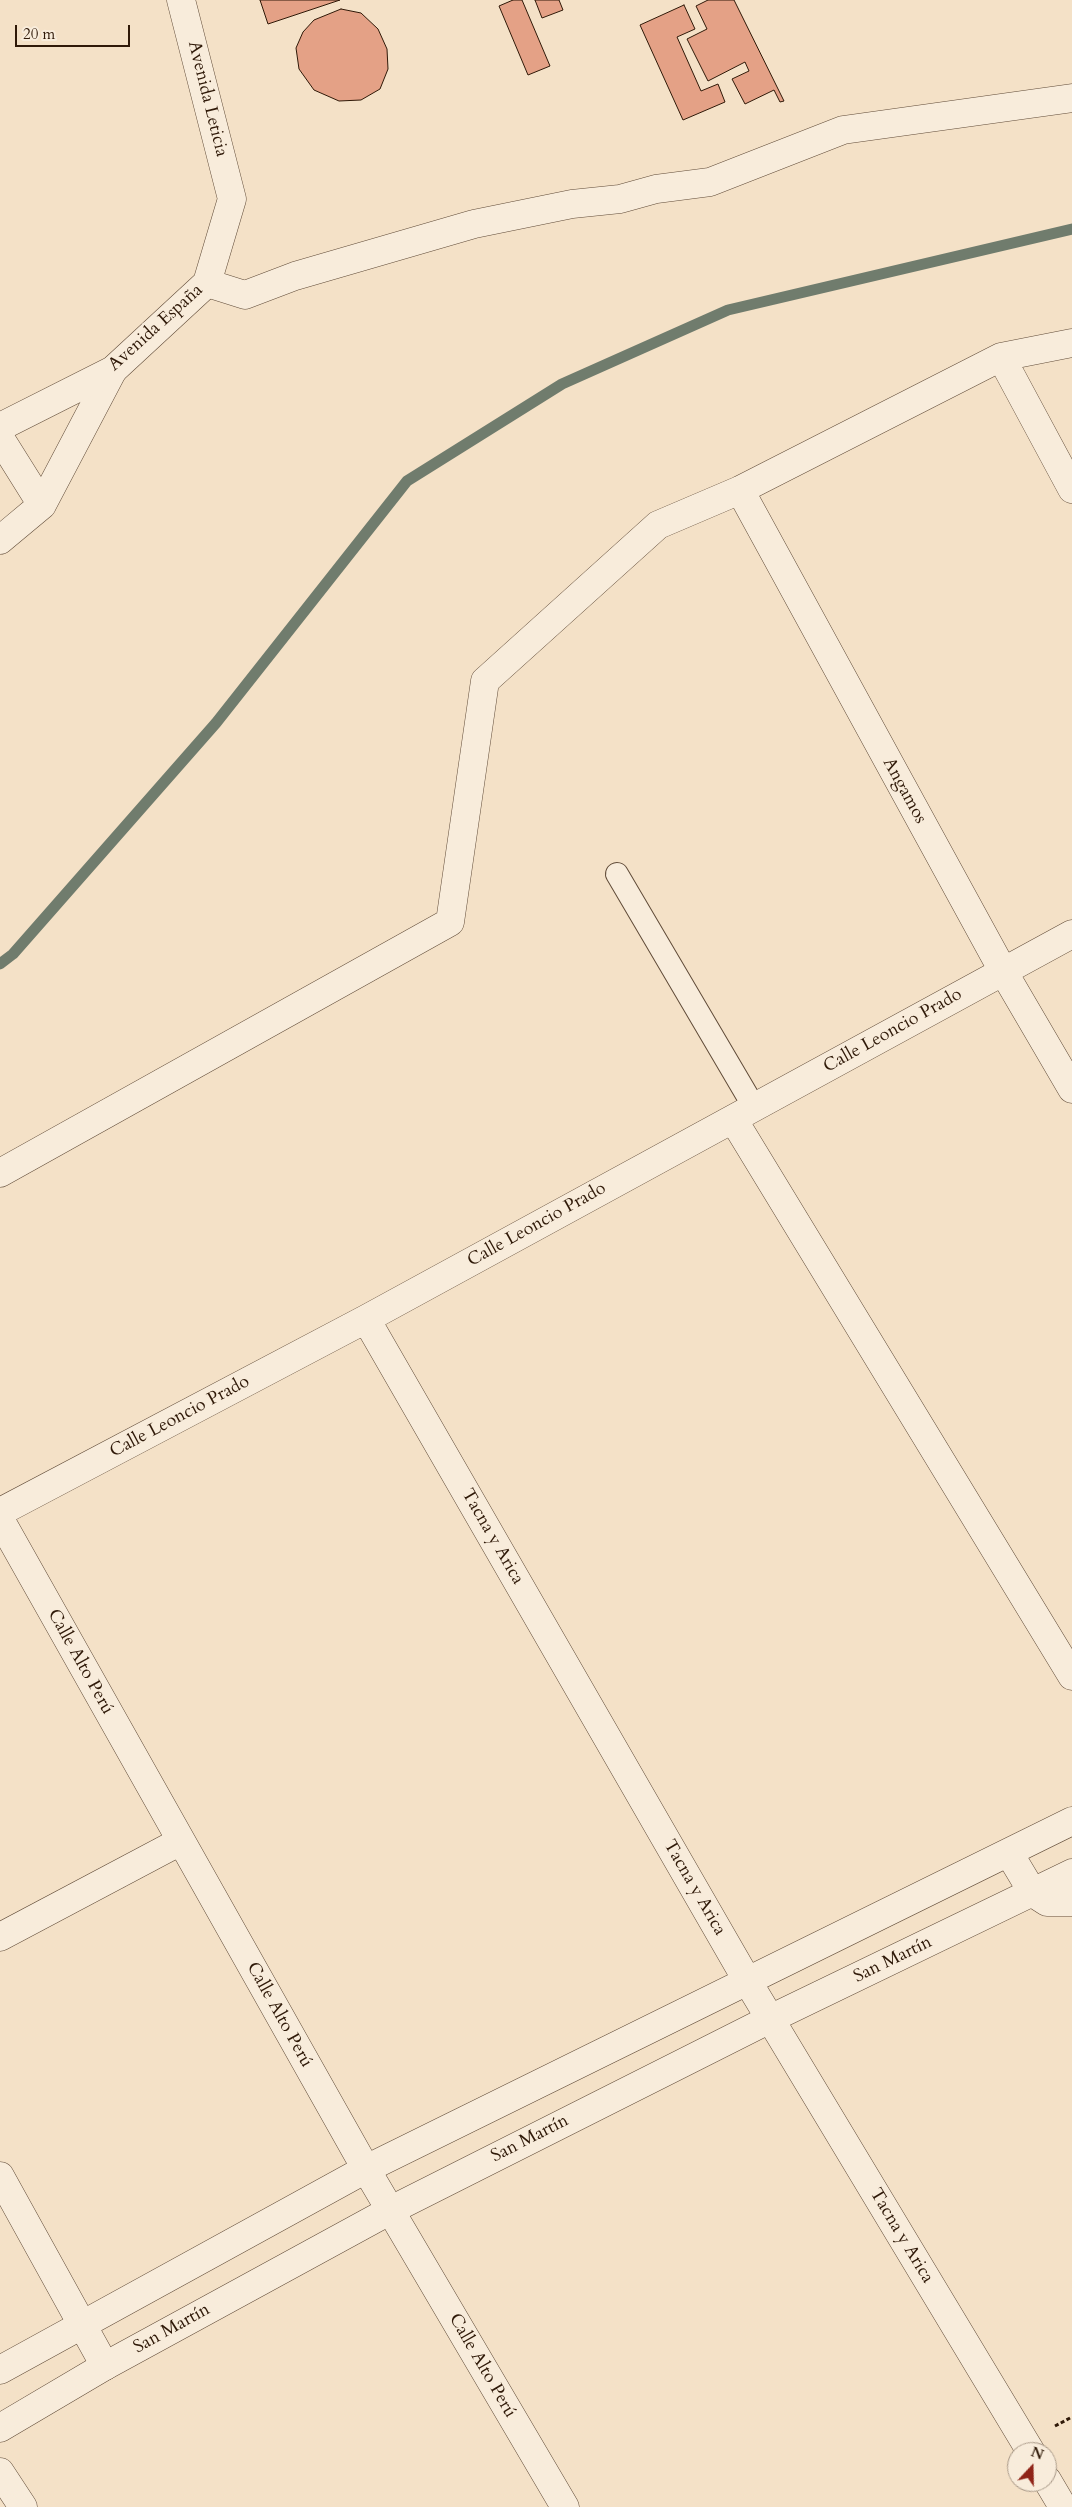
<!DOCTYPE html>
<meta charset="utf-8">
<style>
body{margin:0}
#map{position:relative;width:1072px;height:2507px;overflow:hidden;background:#f4e1c7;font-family:Cardo,serif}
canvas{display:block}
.north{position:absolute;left:1007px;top:2442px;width:50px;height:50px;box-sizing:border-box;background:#f8ecdb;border:1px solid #a89887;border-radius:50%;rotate:21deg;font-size:14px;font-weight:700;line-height:20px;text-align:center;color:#2f1908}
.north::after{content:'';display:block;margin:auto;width:18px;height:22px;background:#8f2418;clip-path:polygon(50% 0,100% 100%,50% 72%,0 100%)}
.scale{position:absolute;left:15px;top:25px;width:115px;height:22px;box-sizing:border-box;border:2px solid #2f1908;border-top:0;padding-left:6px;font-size:15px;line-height:18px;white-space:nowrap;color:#2f1908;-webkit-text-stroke:4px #f8ecdb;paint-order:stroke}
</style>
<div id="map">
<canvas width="1072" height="2507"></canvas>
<div class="north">N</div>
<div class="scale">20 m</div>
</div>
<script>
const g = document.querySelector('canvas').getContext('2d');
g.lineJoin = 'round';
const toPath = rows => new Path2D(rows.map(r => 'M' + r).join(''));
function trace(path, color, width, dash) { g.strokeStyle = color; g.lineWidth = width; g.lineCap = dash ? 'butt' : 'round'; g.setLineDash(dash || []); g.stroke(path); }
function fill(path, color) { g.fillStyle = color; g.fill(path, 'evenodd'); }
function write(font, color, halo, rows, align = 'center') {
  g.font = font + ' Cardo,serif'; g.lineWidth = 4.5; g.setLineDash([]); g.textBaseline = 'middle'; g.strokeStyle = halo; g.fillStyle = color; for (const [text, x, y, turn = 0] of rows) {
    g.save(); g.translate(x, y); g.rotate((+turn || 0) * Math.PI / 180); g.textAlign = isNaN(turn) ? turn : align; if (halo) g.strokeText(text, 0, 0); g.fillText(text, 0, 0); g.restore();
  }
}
const stream = toPath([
 [0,964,13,954,216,723,407,481,562,384,728,310,1072,229]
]);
const building = toPath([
 [260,0,340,0,268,24,260,0],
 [513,0,522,0,550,66,528,75,499,6,513,0],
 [535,0,559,0,563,10,542,18,535,0],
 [708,0,734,0,784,101,780,102,774,90,745,104,732,79,749,71,745,62,708,81,687,39,707,29,696,6,708,0],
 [684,5,695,29,677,37,701,91,718,84,725,102,683,120,640,25,684,5],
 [341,9,361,13,378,29,387,49,388,69,380,89,361,100,339,101,314,90,299,69,296,48,303,32,314,20,341,9]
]);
const path = toPath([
 [1055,2426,1072,2417]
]);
const service = toPath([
 [617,874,754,1107]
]);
const minor = toPath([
 [207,283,245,295,295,276,474,224,572,204,620,199,656,189,710,182,843,130,1072,98],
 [1001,357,1072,489],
 [0,438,42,505],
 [740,490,1003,971,1072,1089],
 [0,540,42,505,113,370],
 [733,1119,1072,1676],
 [0,1173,450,922,485,681,658,525,740,490,1001,357,1072,343],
 [366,1319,748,1982],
 [0,1512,366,1319,1072,934],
 [0,1519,366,2169,565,2507],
 [1009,1853,1033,1893,1047,1902,1072,1902],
 [0,1937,181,1841],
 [0,2176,105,2366],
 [0,2472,23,2507]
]);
const tertiary = toPath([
 [0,427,113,370,207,283,232,199,181,0],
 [748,1982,1031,2452],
 [0,2370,366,2169,1072,1821],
 [0,2428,105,2366,391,2210,770,2019,1072,1873],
 [1047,2480,1063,2507]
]);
const streetNames = [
 ["Avenida Leticia",207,99,76],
 ["Avenida España",156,328,-42],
 ["Angamos",904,791,61],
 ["Calle Leoncio Prado",893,1031,-29],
 ["Calle Leoncio Prado",537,1225,-29],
 ["Calle Leoncio Prado",180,1417,-28],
 ["Tacna y Arica",492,1537,60],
 ["Calle Alto Perú",80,1662,61],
 ["Tacna y Arica",694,1888,60],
 ["San Martín",893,1960,-26],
 ["Calle Alto Perú",279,2015,61],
 ["San Martín",530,2139,-27],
 ["Tacna y Arica",901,2236,59],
 ["San Martín",172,2329,-29],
 ["Calle Alto Perú",482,2366,60]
];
trace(stream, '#707c6d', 11);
fill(building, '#e4a186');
trace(building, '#2f1908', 1);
trace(service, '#604b38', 24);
trace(minor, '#604b38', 29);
trace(tertiary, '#604b38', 29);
trace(path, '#2f1908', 3, [4, 2.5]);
trace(service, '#f8ecdb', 22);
trace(minor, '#f8ecdb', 28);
trace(tertiary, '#f8ecdb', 28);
write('18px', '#2f1908', '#f8ecdb', streetNames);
</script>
